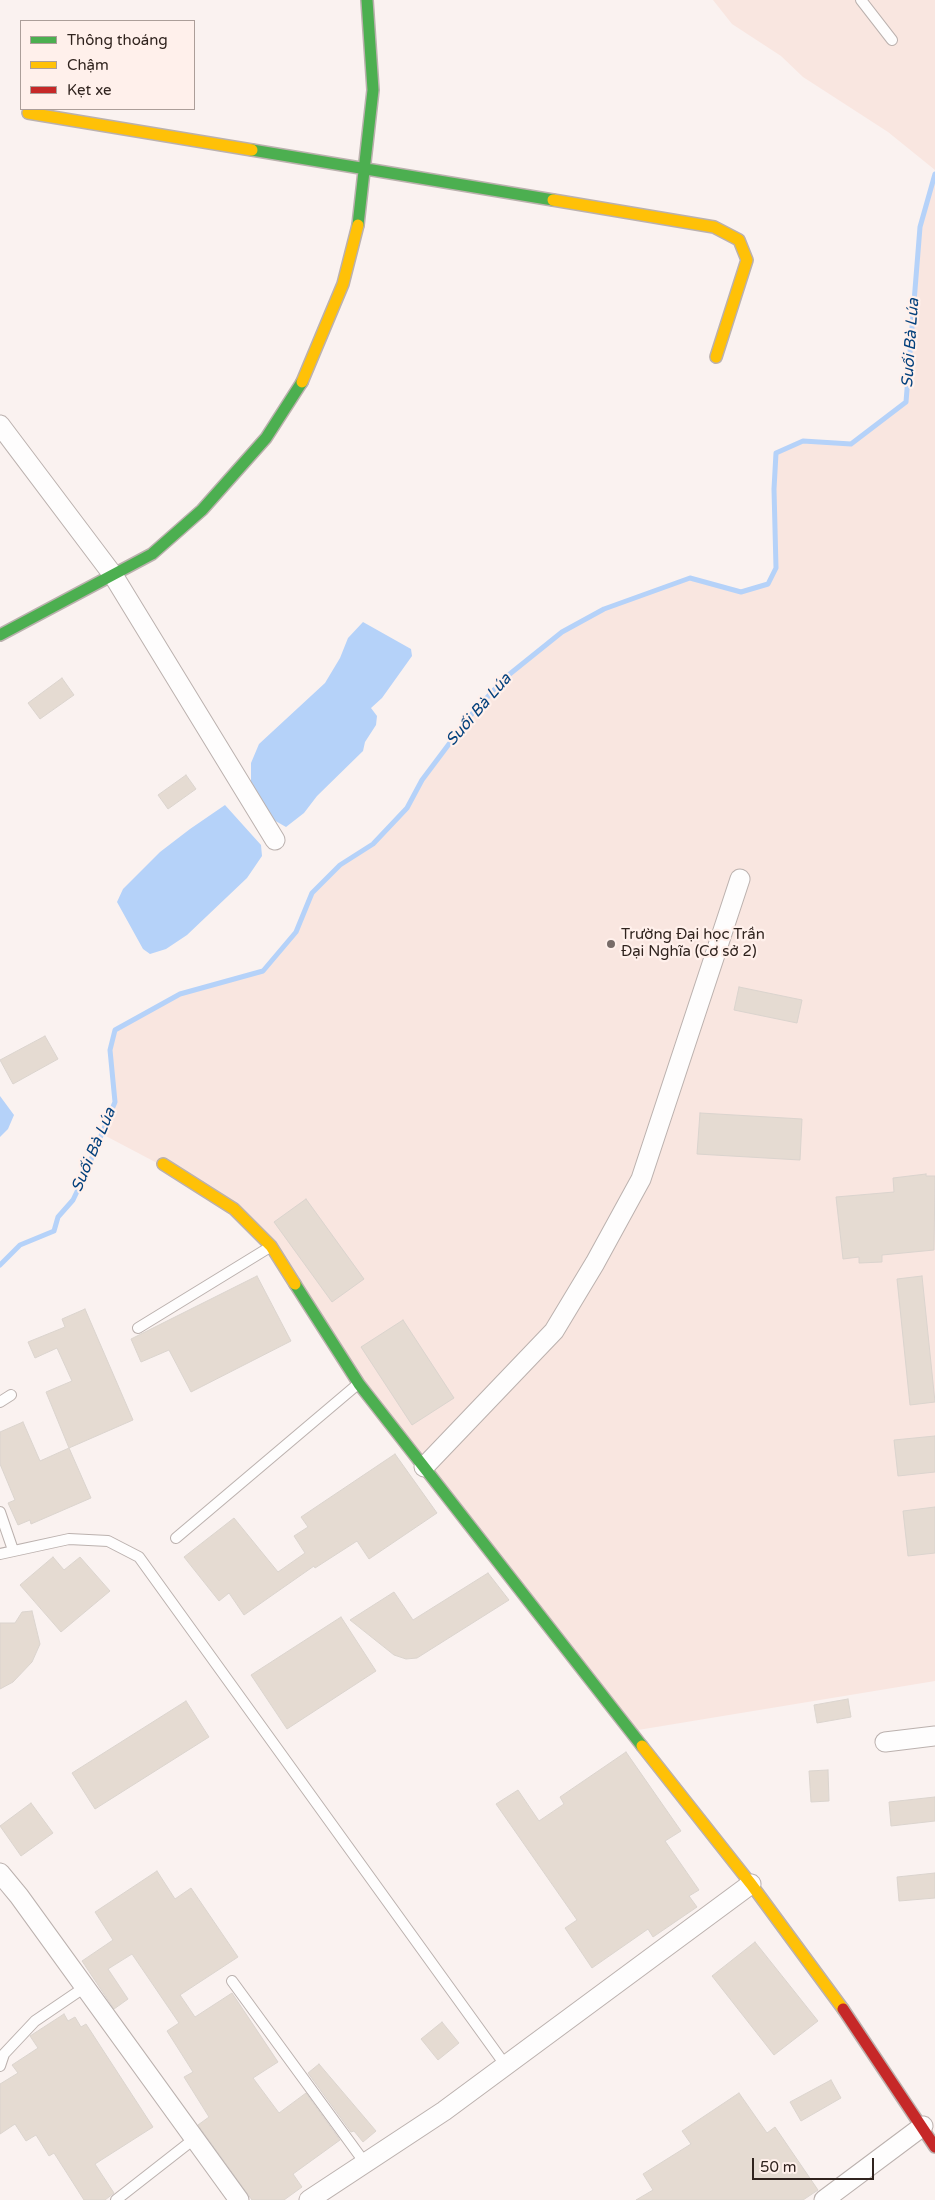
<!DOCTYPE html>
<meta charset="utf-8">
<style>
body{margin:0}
#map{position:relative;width:935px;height:2200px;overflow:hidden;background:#faf2f0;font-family:"Varela Round",sans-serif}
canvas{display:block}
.legend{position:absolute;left:20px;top:20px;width:175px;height:90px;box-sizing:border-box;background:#fff0eb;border:1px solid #ac9e99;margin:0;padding:6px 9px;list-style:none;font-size:15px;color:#30231e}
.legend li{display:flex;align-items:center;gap:10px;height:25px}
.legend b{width:25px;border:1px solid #ac9e99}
.scale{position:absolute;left:752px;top:2158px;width:122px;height:22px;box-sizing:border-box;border:2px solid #30231e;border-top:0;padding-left:6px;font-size:15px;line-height:18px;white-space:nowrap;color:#30231e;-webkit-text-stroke:4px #fff0eb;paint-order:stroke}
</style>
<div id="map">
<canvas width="935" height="2200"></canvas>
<ul class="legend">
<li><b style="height:6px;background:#4caf50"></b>Thông thoáng</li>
<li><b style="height:6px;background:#ffc107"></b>Chậm</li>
<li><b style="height:6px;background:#c62828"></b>Kẹt xe</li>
</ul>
<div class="scale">50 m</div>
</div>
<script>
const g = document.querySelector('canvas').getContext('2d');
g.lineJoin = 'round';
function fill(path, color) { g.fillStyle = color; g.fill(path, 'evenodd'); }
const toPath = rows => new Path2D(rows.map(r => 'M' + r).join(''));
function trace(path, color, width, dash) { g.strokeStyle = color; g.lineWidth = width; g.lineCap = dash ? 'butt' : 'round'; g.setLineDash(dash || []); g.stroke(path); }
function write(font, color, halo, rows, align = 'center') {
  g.font = font + ' "Varela Round",sans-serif'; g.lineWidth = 4.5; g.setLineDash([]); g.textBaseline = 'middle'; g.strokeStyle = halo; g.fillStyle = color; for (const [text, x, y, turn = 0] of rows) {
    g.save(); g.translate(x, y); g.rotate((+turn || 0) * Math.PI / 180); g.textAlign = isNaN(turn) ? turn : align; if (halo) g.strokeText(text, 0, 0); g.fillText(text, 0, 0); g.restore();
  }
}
const built = toPath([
 [713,0,935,0,935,170,888,132,803,77,781,56,732,24],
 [935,174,935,1681,638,1730,364,1380,276,1243,157,1163,102,1134,115,1102,110,1050,115,1030,180,994,263,971,296,932,312,893,340,865,373,844,407,808,422,780,470,716,506,677,562,632,604,609,690,578,741,592,768,584,776,568,774,489,776,453,803,441,851,444,906,402,920,227]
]);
const water = toPath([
 [363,622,411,649,412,656,382,698,371,708,377,716,376,725,365,742,363,751,317,796,304,813,286,827,272,819,251,784,251,763,259,744,325,683,340,658,348,638],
 [225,805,261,845,262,856,247,878,187,935,166,949,150,954,143,949,117,902,123,889,160,852,190,829],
 [0,1096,14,1115,8,1129,0,1137]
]);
const stream = toPath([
 [0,1265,20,1245,54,1231,58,1217,73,1200,83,1179,115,1102,110,1050,115,1030,180,994,263,971,296,932,312,893,340,865,373,844,407,808,422,780,470,716,506,677,562,632,604,609,690,578,741,592,768,584,776,568,774,489,776,453,803,441,851,444,906,402,920,227,935,174]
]);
const building = toPath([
 [62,678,74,695,40,719,28,703,62,678],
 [186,775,196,789,168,809,158,795,186,775],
 [739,987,802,1000,797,1023,734,1010,739,987],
 [45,1036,58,1059,13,1084,0,1060,45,1036],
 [700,1113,802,1119,800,1160,697,1154,700,1113],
 [926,1174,926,1176,935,1176,934,1250,882,1255,882,1262,859,1263,859,1257,843,1259,836,1197,894,1192,893,1178,926,1174],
 [306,1199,364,1279,332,1302,274,1222,306,1199],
 [257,1276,291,1341,191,1392,169,1350,141,1362,131,1339,257,1276],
 [922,1276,935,1402,910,1405,897,1279,922,1276],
 [85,1309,133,1420,69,1448,46,1392,72,1381,57,1348,35,1358,28,1342,65,1327,62,1319,85,1309],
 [403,1320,454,1398,412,1425,361,1347,403,1320],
 [23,1422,40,1461,69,1448,91,1498,31,1524,30,1520,18,1525,8,1503,15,1500,0,1464,0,1432,23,1422],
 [935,1436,935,1472,898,1476,894,1440,935,1436],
 [395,1454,437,1513,369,1559,357,1541,315,1568,314,1566,244,1615,229,1593,219,1601,184,1557,234,1518,278,1572,305,1553,294,1536,308,1527,301,1517,395,1454],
 [935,1507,935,1553,908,1556,903,1511,935,1507],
 [53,1557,64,1570,80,1557,110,1591,61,1632,20,1585,53,1557],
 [488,1573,509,1600,417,1658,406,1659,394,1655,350,1620,394,1592,413,1620,488,1573],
 [32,1611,40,1644,32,1662,13,1682,0,1689,0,1623,15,1623,22,1612,32,1611],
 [341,1617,376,1671,287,1729,251,1675,341,1617],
 [848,1699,851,1717,817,1723,814,1705,848,1699],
 [186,1701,209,1737,95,1809,72,1773,186,1701],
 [626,1752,681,1831,665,1841,699,1890,689,1896,697,1907,653,1937,648,1929,592,1968,565,1928,577,1920,496,1804,518,1790,539,1821,564,1804,560,1797,626,1752],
 [828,1770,829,1801,811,1802,809,1771,828,1770],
 [935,1797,935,1821,891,1826,889,1802,935,1797],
 [31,1803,53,1833,21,1856,0,1826,31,1803],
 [157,1871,175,1899,191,1888,238,1957,180,1995,195,2017,232,1993,278,2062,253,2078,279,2113,306,2093,340,2140,293,2174,302,2187,284,2200,252,2200,198,2125,209,2117,184,2077,193,2072,167,2031,179,2023,132,1954,108,1969,128,1999,114,2009,82,1961,113,1940,95,1912,157,1871],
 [935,1873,935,1898,899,1901,897,1877,935,1873],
 [755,1942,818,2021,774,2055,712,1976,755,1942],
 [64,2014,68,2021,75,2017,81,2027,86,2024,153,2127,95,2164,114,2193,105,2200,84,2200,54,2153,49,2156,36,2135,26,2141,15,2124,0,2134,0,2084,18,2073,12,2065,38,2048,30,2036,64,2014],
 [442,2022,459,2043,438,2060,421,2039,442,2022],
 [319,2064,376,2131,363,2142,354,2131,351,2132,308,2073,319,2064],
 [831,2080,841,2098,801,2121,790,2102,831,2080],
 [739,2093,767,2133,775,2127,818,2190,803,2200,636,2200,653,2190,643,2174,691,2144,682,2131,739,2093]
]);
const lane = toPath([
 [861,0,892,40],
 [138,1328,270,1247],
 [0,1402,11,1395],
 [0,1512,13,1550],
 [176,1538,358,1384],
 [0,1554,69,1539,108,1541,139,1557,506,2066],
 [232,1981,365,2163],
 [0,2066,4,2054,35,2021,85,1987],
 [116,2200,194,2139]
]);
const street = toPath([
 [0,425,113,575,275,840],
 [424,1467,554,1331,595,1263,641,1179,740,879],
 [885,1742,935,1736],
 [0,1873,19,1896,239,2200],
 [309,2200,444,2111,751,1884],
 [824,2200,923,2126]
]);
const fast = toPath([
 [252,150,553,200],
 [358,225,373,90,367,0],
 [0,635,152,554,202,510,266,438,302,382],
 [295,1284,359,1384,642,1746]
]);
const slow = toPath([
 [28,113,252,150],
 [553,200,714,227,739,240,747,260,716,357],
 [302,382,343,284,358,225],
 [163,1164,234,1209,271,1246,295,1284],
 [642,1746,751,1884,843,2009]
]);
const jam = toPath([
 [843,2009,935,2147]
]);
const markers = [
 [611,944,5,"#776b68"]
];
const poiNames = [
 ["Trường Đại học Trần",621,935],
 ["Đại Nghĩa (Cơ sở 2)",621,952]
];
const waterNames = [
 ["Suối Bà Lúa",911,343,-86],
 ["Suối Bà Lúa",479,710,-49],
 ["Suối Bà Lúa",94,1150,-67]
];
fill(built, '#f9e6e0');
fill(water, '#b5d2f9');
trace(stream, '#b5d2f9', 5);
fill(building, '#e5dbd2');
trace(building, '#dbd4ce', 1);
trace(lane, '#bbb1ae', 12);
trace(street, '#bbb1ae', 21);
trace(fast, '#bbb1ae', 14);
trace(slow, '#bbb1ae', 14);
trace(jam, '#bbb1ae', 14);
trace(lane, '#fefdfd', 10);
trace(street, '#fefdfd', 19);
trace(fast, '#4caf50', 11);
trace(slow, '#ffc107', 11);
trace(jam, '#c62828', 11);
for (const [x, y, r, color] of markers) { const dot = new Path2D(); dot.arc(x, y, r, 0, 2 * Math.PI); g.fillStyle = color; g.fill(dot); trace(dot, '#fff0eb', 2); }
write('15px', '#30231e', '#fff0eb', poiNames, 'left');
write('italic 16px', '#03407c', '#fff0eb', waterNames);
</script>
